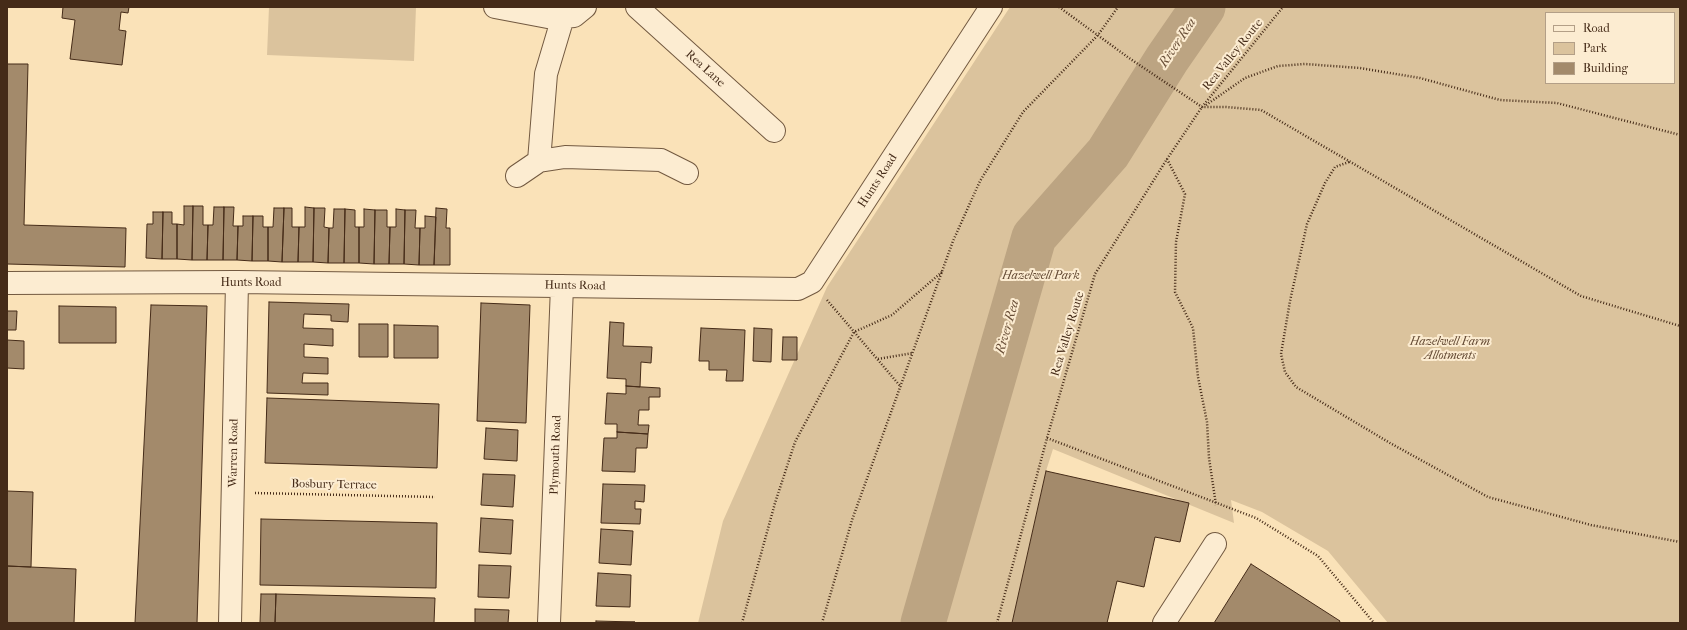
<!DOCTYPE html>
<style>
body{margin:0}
#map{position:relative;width:1687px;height:630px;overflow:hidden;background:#fae2b8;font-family:"IM FELL French Canon",serif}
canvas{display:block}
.frame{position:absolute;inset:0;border:8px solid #452b18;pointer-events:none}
.legend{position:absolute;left:1545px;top:12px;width:130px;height:72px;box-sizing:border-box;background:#fcecd1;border:1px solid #b39f87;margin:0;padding:5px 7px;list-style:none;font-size:12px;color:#452b18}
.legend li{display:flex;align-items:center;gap:8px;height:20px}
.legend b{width:20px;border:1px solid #b39f87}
</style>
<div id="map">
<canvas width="1687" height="630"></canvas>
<div class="frame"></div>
<ul class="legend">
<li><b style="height:5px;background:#fcecd1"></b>Road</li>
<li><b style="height:11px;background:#dbc39d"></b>Park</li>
<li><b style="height:11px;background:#a38a6b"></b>Building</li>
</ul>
</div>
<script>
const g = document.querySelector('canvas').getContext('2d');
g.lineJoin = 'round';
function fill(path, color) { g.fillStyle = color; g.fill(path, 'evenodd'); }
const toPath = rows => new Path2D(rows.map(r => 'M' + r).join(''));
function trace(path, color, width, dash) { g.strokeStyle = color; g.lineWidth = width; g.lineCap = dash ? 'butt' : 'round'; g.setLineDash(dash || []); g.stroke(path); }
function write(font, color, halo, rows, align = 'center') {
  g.font = font + ' "IM FELL French Canon",serif'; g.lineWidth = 4; g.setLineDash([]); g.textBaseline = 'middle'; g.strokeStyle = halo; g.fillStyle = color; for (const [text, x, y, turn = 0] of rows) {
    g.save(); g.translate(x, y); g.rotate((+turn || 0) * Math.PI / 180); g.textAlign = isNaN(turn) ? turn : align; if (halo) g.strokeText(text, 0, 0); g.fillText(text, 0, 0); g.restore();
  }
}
const green = toPath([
 [269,7,416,7,414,61,267,55],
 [1010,7,1680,7,1680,623,1388,623,1328,551,1262,512,1231,500,1234,523,1053,449,1046,471,1012,623,698,623,723,521,827,287],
 [1546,13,1674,13,1674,83,1546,83]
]);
const river = toPath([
 [923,623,1034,237,1108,153,1167,59,1203,7]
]);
const building = toPath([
 [63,7,129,7,128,13,121,12,119,30,126,31,122,65,70,59,75,20,62,18,63,7],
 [7,64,28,64,24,225,126,228,125,267,7,264,7,64],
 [184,206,193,206,192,260,177,259,177,224,184,225,184,206],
 [193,206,203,206,203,225,208,225,207,260,192,260,193,206],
 [214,207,224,207,223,260,207,260,208,225,213,225,214,207],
 [224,207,234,207,233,226,238,226,237,260,223,260,224,207],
 [305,207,314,208,313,262,298,262,299,227,305,227,305,207],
 [274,208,284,208,282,262,268,261,268,227,273,227,274,208],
 [284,208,292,208,292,227,299,227,298,262,282,262,284,208],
 [314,208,325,208,324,227,329,228,328,263,313,262,314,208],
 [436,208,447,209,446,228,450,228,450,265,434,265,436,208],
 [334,209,345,209,344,263,328,263,329,228,333,228,334,209],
 [345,209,355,210,355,227,359,227,359,263,344,263,345,209],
 [364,209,375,210,374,264,359,263,359,227,364,227,364,209],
 [396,209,405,210,404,264,389,264,390,227,396,227,396,209],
 [375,210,387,210,387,227,390,227,389,264,374,264,375,210],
 [405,210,416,210,415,228,420,228,419,265,404,264,405,210],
 [153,212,163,212,162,259,146,258,147,224,153,224,153,212],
 [163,212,172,212,172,224,177,224,177,259,162,259,163,212],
 [243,216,253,216,252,261,237,260,238,226,243,226,243,216],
 [253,216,263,216,263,227,268,227,268,261,252,261,253,216],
 [425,216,436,217,434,265,419,265,420,228,425,228,425,216],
 [269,302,349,304,348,322,331,321,331,315,304,314,303,328,333,329,333,346,304,344,304,357,328,358,328,374,303,373,302,383,328,383,328,395,267,393,269,302],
 [481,303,530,305,526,423,477,421,481,303],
 [151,305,207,306,197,623,135,623,151,305],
 [59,306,116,307,116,343,59,343,59,306],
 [7,311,17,311,16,330,7,330,7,311],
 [610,322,624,323,623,346,652,347,651,363,641,362,640,387,626,386,626,379,607,378,610,322],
 [359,324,388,324,388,357,359,357,359,324],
 [394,325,438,326,438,358,394,358,394,325],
 [701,328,745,330,743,381,726,381,727,370,709,370,709,361,699,361,701,328],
 [754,328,772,329,771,362,753,361,754,328],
 [783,337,797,337,797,360,782,360,783,337],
 [7,340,24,341,24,369,7,368,7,340],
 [626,386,660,388,660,397,649,397,649,410,639,410,638,425,649,425,648,434,617,432,617,424,605,424,607,393,626,394,626,386],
 [267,398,439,404,437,468,265,463,267,398],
 [486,428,518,430,517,461,484,459,486,428],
 [617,432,648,434,647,448,636,448,635,472,602,471,604,438,617,438,617,432],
 [1046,471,1189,503,1180,542,1155,537,1144,587,1117,581,1107,623,1012,623,1046,471],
 [483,474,515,475,513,507,481,505,483,474],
 [603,484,645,485,644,502,635,501,635,509,641,509,640,524,601,523,603,484],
 [7,491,33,492,31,567,7,566,7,491],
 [481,518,513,520,511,554,479,552,481,518],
 [261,519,437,523,436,588,260,585,261,519],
 [601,529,633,531,631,565,599,563,601,529],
 [1251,564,1340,621,1339,623,1214,623,1251,564],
 [479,565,511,566,509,598,478,597,479,565],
 [7,566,76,569,74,623,7,623,7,566],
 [598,573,631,575,630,607,596,606,598,573],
 [261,594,276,594,275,623,260,623,261,594],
 [276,594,435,598,434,623,275,623,276,594],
 [475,609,509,610,508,623,475,623,475,609],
 [596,621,635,622,596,623,596,621]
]);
const path = toPath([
 [1059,7,1129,58,1202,107,1226,107,1261,110,1581,296,1680,326],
 [1206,105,1245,78,1278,66,1305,64,1360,68,1420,78,1500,100,1557,103,1680,135],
 [1167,159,1185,194,1176,242,1175,292,1193,328,1198,377,1207,422,1209,458,1216,505],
 [1349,162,1335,167,1325,183,1307,224,1290,301,1281,354,1285,372,1296,387,1390,443,1488,497,1591,525,1680,542],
 [827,300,901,387],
 [878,359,913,353],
 [1047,438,1256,518,1318,556,1374,623],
 [255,493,435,497],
 [742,623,775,503,795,442,854,332,892,315,942,272],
 [822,623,852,520,953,241,980,181,1023,112,1098,35,1118,7],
 [997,623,1047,438,1095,274,1167,159,1202,107,1283,7]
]);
const minor = toPath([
 [495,7,553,18,574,16,585,7],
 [637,7,774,131],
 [539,161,546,74,563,17],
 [517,176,539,161,565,157,661,160,687,173],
 [7,283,237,282,798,289,812,282,991,7],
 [230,623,237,282],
 [549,623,562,286],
 [1164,623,1215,544]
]);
const streetNames = [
 ["Rea Valley Route",1233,55,-51],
 ["Rea Lane",705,69,42],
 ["Hunts Road",878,181,-57],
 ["Hunts Road",251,283],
 ["Hunts Road",575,286,1],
 ["Rea Valley Route",1068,334,-73],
 ["Warren Road",234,453,-89],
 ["Plymouth Road",556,455,-88],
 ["Bosbury Terrace",334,485,1]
];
const parkNames = [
 ["Hazelwell Park",1041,276],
 ["Hazelwell Farm",1450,342],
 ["Allotments",1450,356]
];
const waterNames = [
 ["River Rea",1178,43,-56],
 ["River Rea",1008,327,-74]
];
fill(green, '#dbc39d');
trace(river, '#bca482', 45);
fill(building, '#a38a6b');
trace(building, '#452b18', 1);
trace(minor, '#725940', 24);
trace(path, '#452b18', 2.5, [1, 2]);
trace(minor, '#fcecd1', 22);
write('12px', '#452b18', '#fcecd1', streetNames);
write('italic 12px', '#634933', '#fcecd1', parkNames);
write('italic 13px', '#694f38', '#fcecd1', waterNames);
</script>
